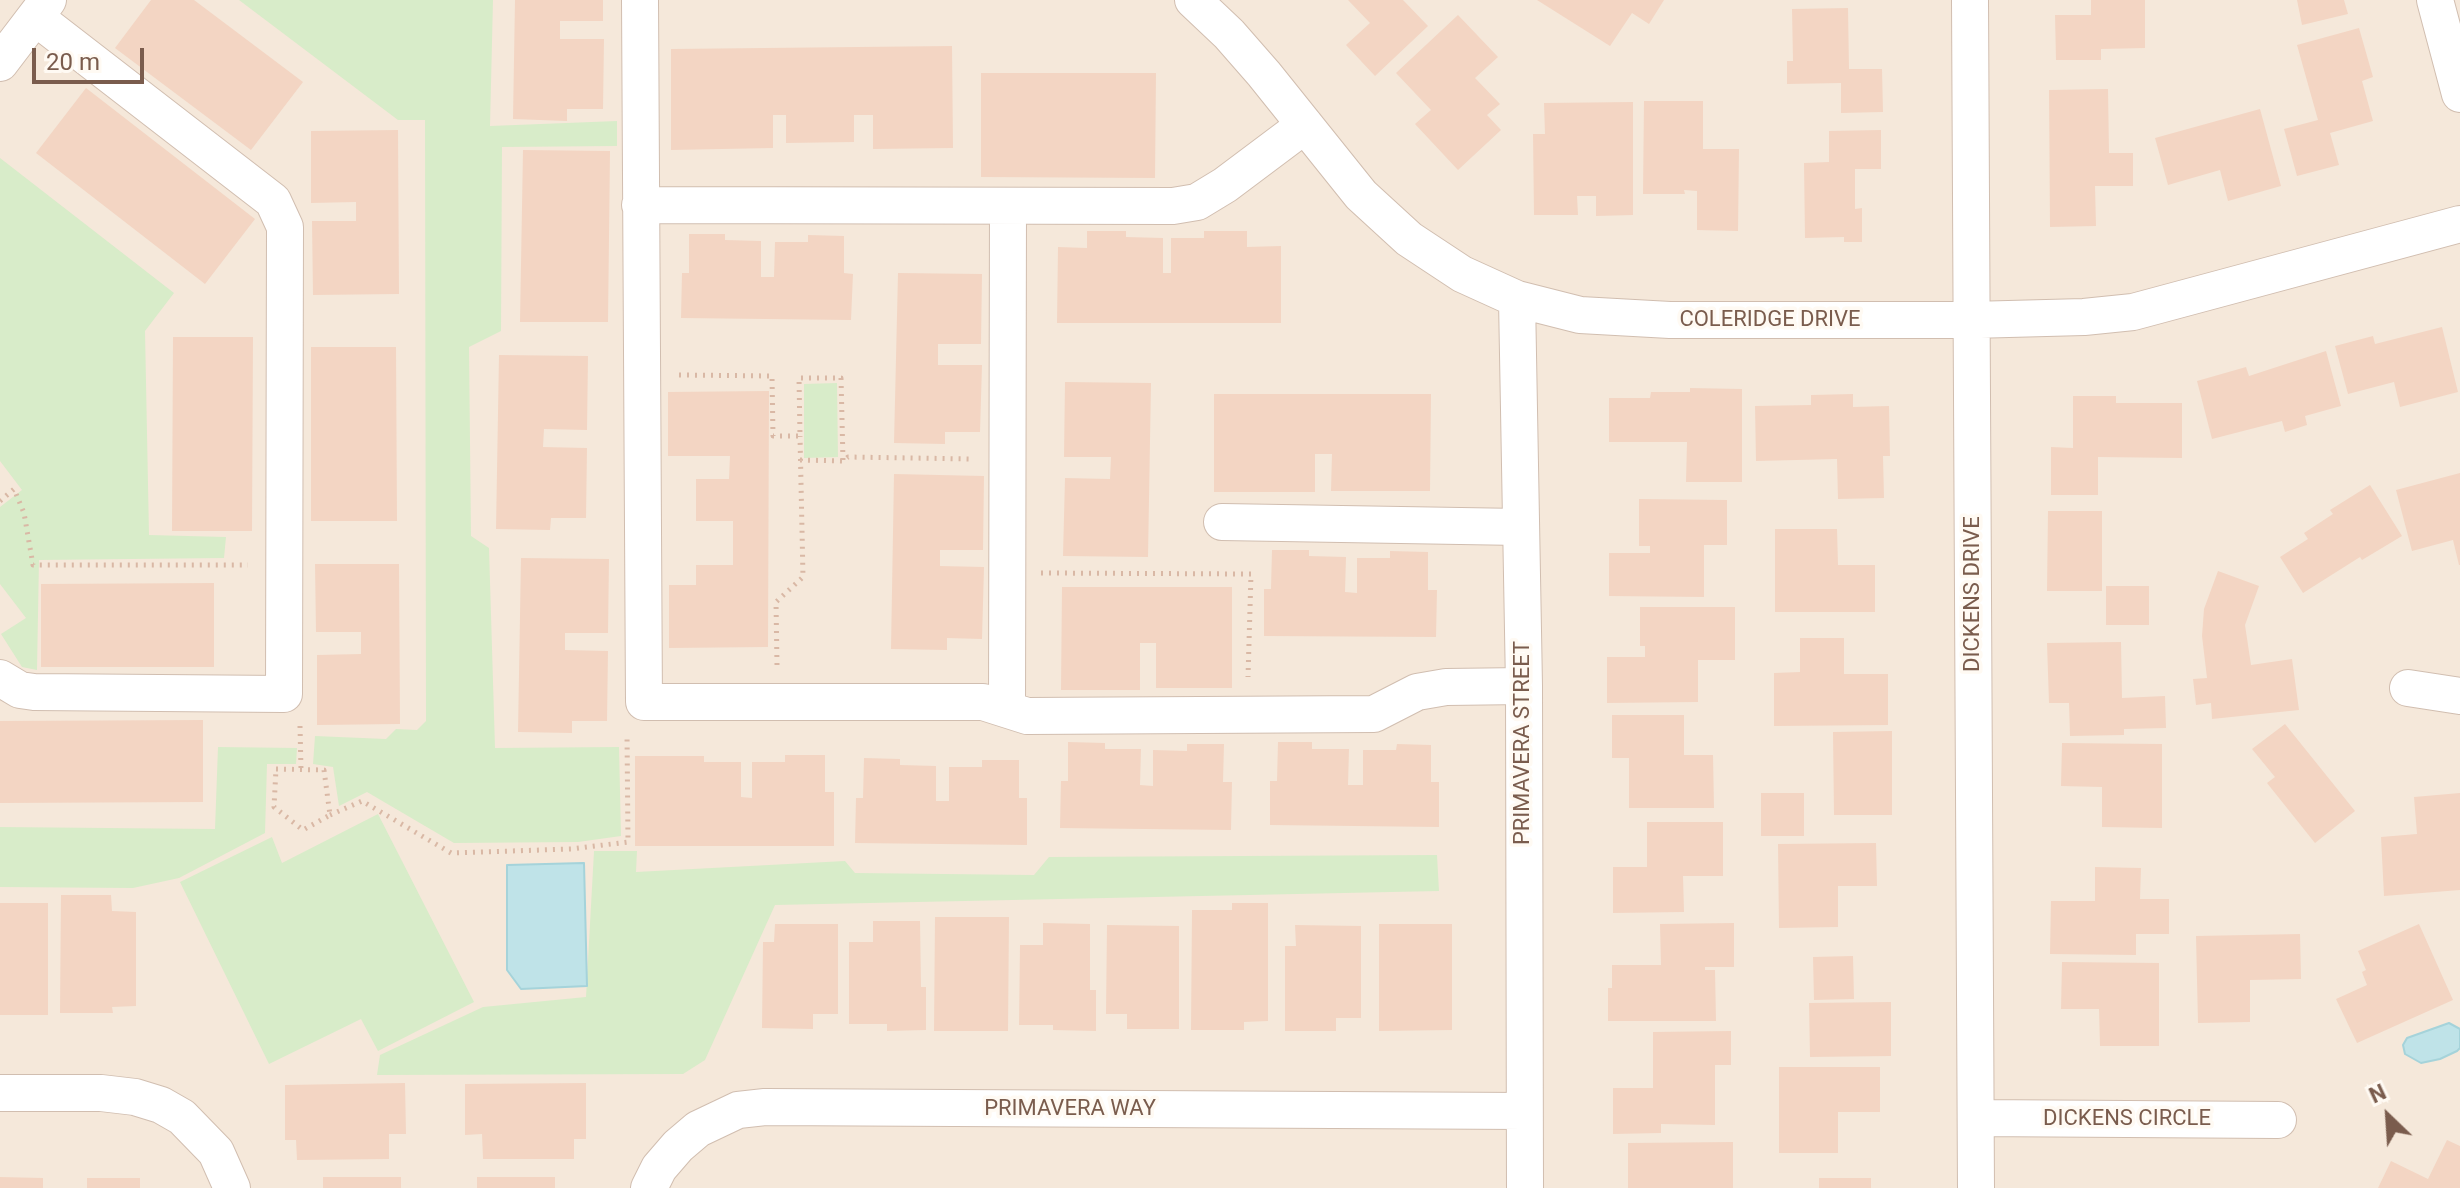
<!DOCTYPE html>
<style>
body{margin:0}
#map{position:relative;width:2460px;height:1188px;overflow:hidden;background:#fdf6ec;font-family:Roboto,sans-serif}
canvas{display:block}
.north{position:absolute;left:2348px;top:1076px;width:80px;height:80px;-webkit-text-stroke:6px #fffaf3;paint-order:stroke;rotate:335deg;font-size:22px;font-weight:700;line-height:32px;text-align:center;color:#7a5c4d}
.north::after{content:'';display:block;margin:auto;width:28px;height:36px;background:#7a5c4d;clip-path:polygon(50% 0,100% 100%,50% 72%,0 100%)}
.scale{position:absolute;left:32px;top:48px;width:112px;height:36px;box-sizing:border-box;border:4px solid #7a5c4d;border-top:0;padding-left:10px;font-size:24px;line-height:28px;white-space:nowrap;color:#7a5c4d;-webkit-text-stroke:6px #fffaf3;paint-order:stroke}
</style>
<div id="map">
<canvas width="2460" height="1188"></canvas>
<div class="north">N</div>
<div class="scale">20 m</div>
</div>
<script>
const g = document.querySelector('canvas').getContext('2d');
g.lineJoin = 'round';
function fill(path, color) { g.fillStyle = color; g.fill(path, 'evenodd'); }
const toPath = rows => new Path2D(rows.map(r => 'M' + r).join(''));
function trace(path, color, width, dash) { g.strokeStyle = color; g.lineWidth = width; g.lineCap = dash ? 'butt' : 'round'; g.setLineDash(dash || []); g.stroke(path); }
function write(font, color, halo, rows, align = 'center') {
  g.font = font + ' Roboto,sans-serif'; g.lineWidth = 7; g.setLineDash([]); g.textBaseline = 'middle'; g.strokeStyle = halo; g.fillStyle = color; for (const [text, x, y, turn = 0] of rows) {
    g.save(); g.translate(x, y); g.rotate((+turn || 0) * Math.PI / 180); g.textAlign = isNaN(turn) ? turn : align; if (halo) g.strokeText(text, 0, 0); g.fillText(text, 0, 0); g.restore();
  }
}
const residential = toPath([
 [0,0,2460,0,2460,1188,0,1188]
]);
const green = toPath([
 [239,0,493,0,490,126,617,121,617,146,502,147,501,331,469,347,471,536,489,548,495,748,619,747,621,836,578,842,454,843,367,792,339,806,333,767,313,764,315,736,386,739,396,729,417,730,426,721,425,120,398,120],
 [0,158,174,293,145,331,149,535,226,537,224,558,39,560,37,670,22,667,1,634,26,618,0,584,0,507,22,490,0,461],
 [837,383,838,457,804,458,804,384],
 [218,747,297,748,296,764,267,764,265,833,179,878,133,888,0,887,0,827,215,829],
 [378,814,474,1002,378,1051,361,1019,269,1064,180,882,272,837,282,863],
 [594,851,637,851,636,872,845,861,855,873,1034,875,1049,857,1437,855,1439,891,775,905,705,1060,683,1074,377,1075,380,1055,483,1007,586,997]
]);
const water = toPath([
 [584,863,587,986,521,989,507,970,507,865,584,863],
 [2449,1023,2460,1029,2460,1048,2457,1051,2440,1059,2421,1063,2405,1054,2403,1045,2407,1038,2449,1023]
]);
const building = toPath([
 [151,0,194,0,303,82,251,150,115,48],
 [515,0,603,0,603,21,560,21,560,39,604,39,603,109,567,109,567,121,513,119],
 [1348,0,1403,0,1428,26,1375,76,1346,45,1370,23],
 [1537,0,1664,0,1649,24,1632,13,1610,46],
 [2091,0,2145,0,2145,48,2101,49,2101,60,2056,60,2055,15,2091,15],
 [2297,0,2344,0,2348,14,2302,25],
 [1848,8,1849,69,1882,69,1883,112,1841,113,1841,83,1787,84,1787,61,1793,61,1792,9],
 [1458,15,1498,57,1475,78,1500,104,1487,115,1501,130,1458,170,1415,124,1431,110,1396,73],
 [2359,28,2373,77,2362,81,2373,121,2330,133,2339,165,2297,176,2284,129,2318,120,2297,45],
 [952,46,953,148,873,149,873,115,854,115,854,142,786,143,786,115,773,115,773,148,671,150,671,49],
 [981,73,1156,73,1155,178,981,177],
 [86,88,255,219,205,284,36,153],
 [2108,89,2109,153,2133,153,2133,186,2095,186,2096,226,2050,227,2049,90],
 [1644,101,1703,101,1703,149,1739,149,1738,231,1697,230,1697,191,1684,190,1685,194,1643,194],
 [1633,102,1633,215,1596,216,1596,196,1577,196,1578,215,1534,215,1533,134,1545,134,1544,103],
 [2260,109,2281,186,2228,201,2220,170,2168,185,2155,138],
 [398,130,399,294,313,295,312,221,356,221,356,202,311,203,311,131],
 [1881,130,1881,169,1855,169,1855,209,1862,208,1862,242,1844,242,1844,237,1805,238,1804,163,1829,162,1829,131],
 [523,150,610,151,608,322,520,322],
 [1087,231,1126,231,1126,237,1163,238,1163,273,1171,273,1171,238,1204,238,1204,231,1247,231,1247,247,1281,246,1281,323,1057,323,1058,247,1087,248],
 [689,234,725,234,725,240,761,241,761,277,774,277,775,242,808,242,808,235,844,236,844,273,853,274,851,320,681,318,682,273,689,273],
 [898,273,982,274,981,344,938,344,938,365,982,365,980,432,945,432,945,444,894,443],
 [2442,327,2458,392,2400,407,2394,382,2348,394,2335,346,2373,336,2375,344],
 [173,337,253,337,252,531,172,531],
 [311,347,396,347,397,521,311,521],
 [2326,351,2341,406,2305,416,2307,425,2285,432,2282,421,2212,439,2197,381,2246,367,2249,376],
 [499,355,588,356,587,430,544,429,543,447,587,448,586,518,551,518,550,530,496,529],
 [1065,382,1151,383,1148,557,1063,556,1065,478,1110,479,1111,457,1064,457],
 [1690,388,1742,389,1742,482,1686,482,1687,442,1609,442,1609,398,1650,398,1651,392,1690,392],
 [769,391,768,647,669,648,669,585,696,585,696,565,733,565,733,521,696,521,696,479,729,479,730,456,668,456,668,392],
 [1214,394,1431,394,1430,491,1331,491,1332,454,1315,454,1315,492,1214,492],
 [1853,394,1853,407,1889,406,1890,456,1883,456,1884,498,1838,499,1837,459,1756,461,1755,406,1811,405,1811,395],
 [2073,396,2116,396,2116,403,2182,403,2182,458,2098,457,2098,495,2051,495,2051,447,2073,448],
 [2460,473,2460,565,2459,565,2453,540,2412,551,2396,490],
 [894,474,984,476,983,550,940,550,940,566,984,567,982,639,947,638,947,650,891,649],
 [2370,485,2402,536,2362,560,2360,557,2303,593,2280,557,2308,539,2304,533,2333,514,2330,510],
 [1639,499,1727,500,1727,545,1704,545,1704,597,1609,596,1609,553,1650,553,1650,546,1639,546],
 [2048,511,2102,511,2102,591,2047,591],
 [1775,529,1837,529,1838,565,1875,565,1875,612,1775,612],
 [1272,550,1309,550,1309,556,1346,557,1345,592,1357,593,1357,558,1390,558,1390,551,1428,552,1428,590,1437,590,1436,637,1264,636,1264,589,1271,589],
 [521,558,609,559,608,633,565,633,565,650,608,651,607,721,572,721,572,733,518,732],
 [315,564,399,564,400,724,317,725,317,655,361,654,361,632,316,632],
 [2218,571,2259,586,2245,625,2251,665,2292,659,2299,710,2212,719,2211,703,2196,705,2193,679,2207,678,2202,636,2204,609],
 [214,583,214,667,41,667,41,584],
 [2106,586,2149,586,2149,625,2106,625],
 [1062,587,1232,587,1232,688,1156,688,1156,643,1140,643,1140,690,1061,690],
 [1640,607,1735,607,1735,660,1698,660,1698,702,1607,703,1607,657,1645,657,1645,646,1640,646],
 [1800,638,1844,638,1844,674,1888,674,1888,725,1774,726,1774,673,1800,672],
 [2121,642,2122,698,2165,696,2166,728,2124,729,2124,735,2070,736,2069,703,2049,703,2047,643],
 [1612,715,1684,715,1684,755,1713,755,1714,808,1629,808,1629,758,1612,758],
 [203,720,203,802,0,803,0,721],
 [2285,724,2355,811,2315,843,2267,783,2275,777,2252,749],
 [1892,731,1892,815,1834,815,1833,732],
 [1068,742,1105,743,1105,749,1141,749,1140,785,1153,786,1153,750,1187,751,1187,744,1224,744,1223,782,1232,782,1231,830,1060,828,1061,781,1068,781],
 [1278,742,1312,742,1312,749,1349,749,1348,785,1363,785,1363,750,1396,750,1397,744,1431,745,1431,782,1439,782,1439,827,1270,825,1270,781,1277,781],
 [2062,743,2162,744,2162,828,2102,827,2102,787,2061,786],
 [785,755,825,755,825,792,834,792,834,846,635,846,635,756,704,756,704,762,741,762,741,797,752,798,752,762,785,762],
 [864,758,900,759,900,765,936,766,936,801,949,801,949,767,982,767,982,760,1019,760,1019,798,1027,798,1027,845,855,843,856,798,863,798],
 [1761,793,1804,793,1804,836,1761,836],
 [2460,793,2460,890,2384,896,2381,837,2417,834,2414,797],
 [1647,822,1723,822,1723,876,1683,876,1684,912,1613,913,1613,867,1647,867],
 [1876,843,1877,886,1838,886,1838,927,1779,928,1778,844],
 [2095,867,2141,868,2140,899,2169,899,2169,934,2136,934,2136,955,2050,954,2051,901,2095,901],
 [61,895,111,895,112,911,136,912,136,1006,112,1007,113,1013,60,1013],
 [0,903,48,903,48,1015,0,1015],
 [1232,903,1268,903,1268,1021,1244,1022,1244,1030,1191,1030,1192,910,1232,910],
 [935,917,1009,917,1008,1031,934,1031],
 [873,921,920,921,921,987,926,987,926,1030,887,1031,887,1024,849,1024,849,942,873,942],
 [1043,923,1090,924,1090,990,1096,990,1096,1031,1053,1030,1053,1025,1019,1025,1020,945,1043,945],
 [1734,923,1734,967,1705,967,1705,970,1715,970,1716,1021,1608,1021,1608,988,1612,988,1612,965,1661,965,1660,924],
 [775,924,838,924,838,1014,813,1014,813,1029,762,1028,763,942,774,942],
 [1379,924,1452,924,1452,1030,1379,1031],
 [2419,924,2453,1000,2357,1043,2336,999,2367,985,2362,972,2366,970,2358,951],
 [1107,925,1179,926,1179,1029,1127,1029,1127,1014,1106,1014],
 [1295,925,1361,926,1361,1018,1336,1018,1336,1031,1285,1031,1285,946,1296,946],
 [2300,934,2301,979,2250,980,2250,1022,2198,1023,2196,936],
 [1853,956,1854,999,1814,1000,1813,957],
 [2062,962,2159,963,2159,1046,2100,1046,2099,1009,2061,1009],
 [1891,1002,1891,1056,1810,1057,1809,1003],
 [1731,1031,1731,1065,1715,1065,1715,1125,1661,1124,1661,1133,1613,1134,1613,1088,1653,1088,1653,1032],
 [1779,1067,1880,1067,1880,1112,1838,1112,1838,1153,1779,1153],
 [405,1083,406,1134,389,1134,389,1159,297,1160,296,1140,285,1140,285,1085],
 [586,1083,586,1139,574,1139,574,1159,483,1159,482,1134,465,1135,465,1084],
 [2447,1140,2460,1146,2460,1188,2378,1188,2391,1161,2428,1179],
 [1733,1142,1733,1188,1628,1188,1628,1143],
 [0,1177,43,1178,43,1188,0,1188],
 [323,1177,401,1177,401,1188,323,1188],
 [477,1177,555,1177,555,1188,477,1188],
 [87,1178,140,1178,140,1188,87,1188],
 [1819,1178,1871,1178,1871,1188,1819,1188]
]);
const path = toPath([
 [679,375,772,376,773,436,800,436,799,378,841,378,843,461],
 [800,460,843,461,848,457,974,459],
 [0,501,14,489,24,513,33,565,248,565],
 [1041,573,1251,574,1248,677],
 [777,665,776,602,803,577,800,436],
 [300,726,301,770],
 [276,769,324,770,330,815,303,830,274,807,276,769],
 [330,815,362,801,451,853,571,849,628,842,627,734]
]);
const minor = toPath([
 [640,0,644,702,983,702,1027,716,1374,714,1417,692,1446,687,1524,686],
 [1193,0,1229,34,1264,74,1361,195,1409,239,1462,274,1517,299,1580,315,1670,320,1971,320,2084,317,2133,312,2460,224],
 [1970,0,1976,1188],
 [2435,0,2460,94],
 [0,63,48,0],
 [640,205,1173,206,1197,202,1225,185,1305,125],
 [1517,299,1524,686,1525,1188],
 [1222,522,1520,527],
 [0,678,20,690,34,692,284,694,285,227,273,201,35,17],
 [2408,688,2460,696],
 [1007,709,1008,206],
 [0,1093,101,1093,135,1097,161,1105,182,1117,216,1152,232,1188],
 [1976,1118,2278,1120],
 [649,1188,659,1168,678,1146,698,1129,738,1110,765,1107,1524,1111]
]);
const streetNames = [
 ["COLERIDGE DRIVE",1770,320],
 ["DICKENS DRIVE",1973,594,-90],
 ["PRIMAVERA STREET",1523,743,-90],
 ["PRIMAVERA WAY",1070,1109],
 ["DICKENS CIRCLE",2127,1119]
];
fill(residential, '#f5e8da');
fill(green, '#d8ecc9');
fill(water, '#bfe3e8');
trace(water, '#a5d3da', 2);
fill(building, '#f3d5c3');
trace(minor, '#d1beb0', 38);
trace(path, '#d9b8a5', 5, [2, 6]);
trace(minor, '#fff', 36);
write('22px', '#7a5c4d', '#fffaf3', streetNames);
</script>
